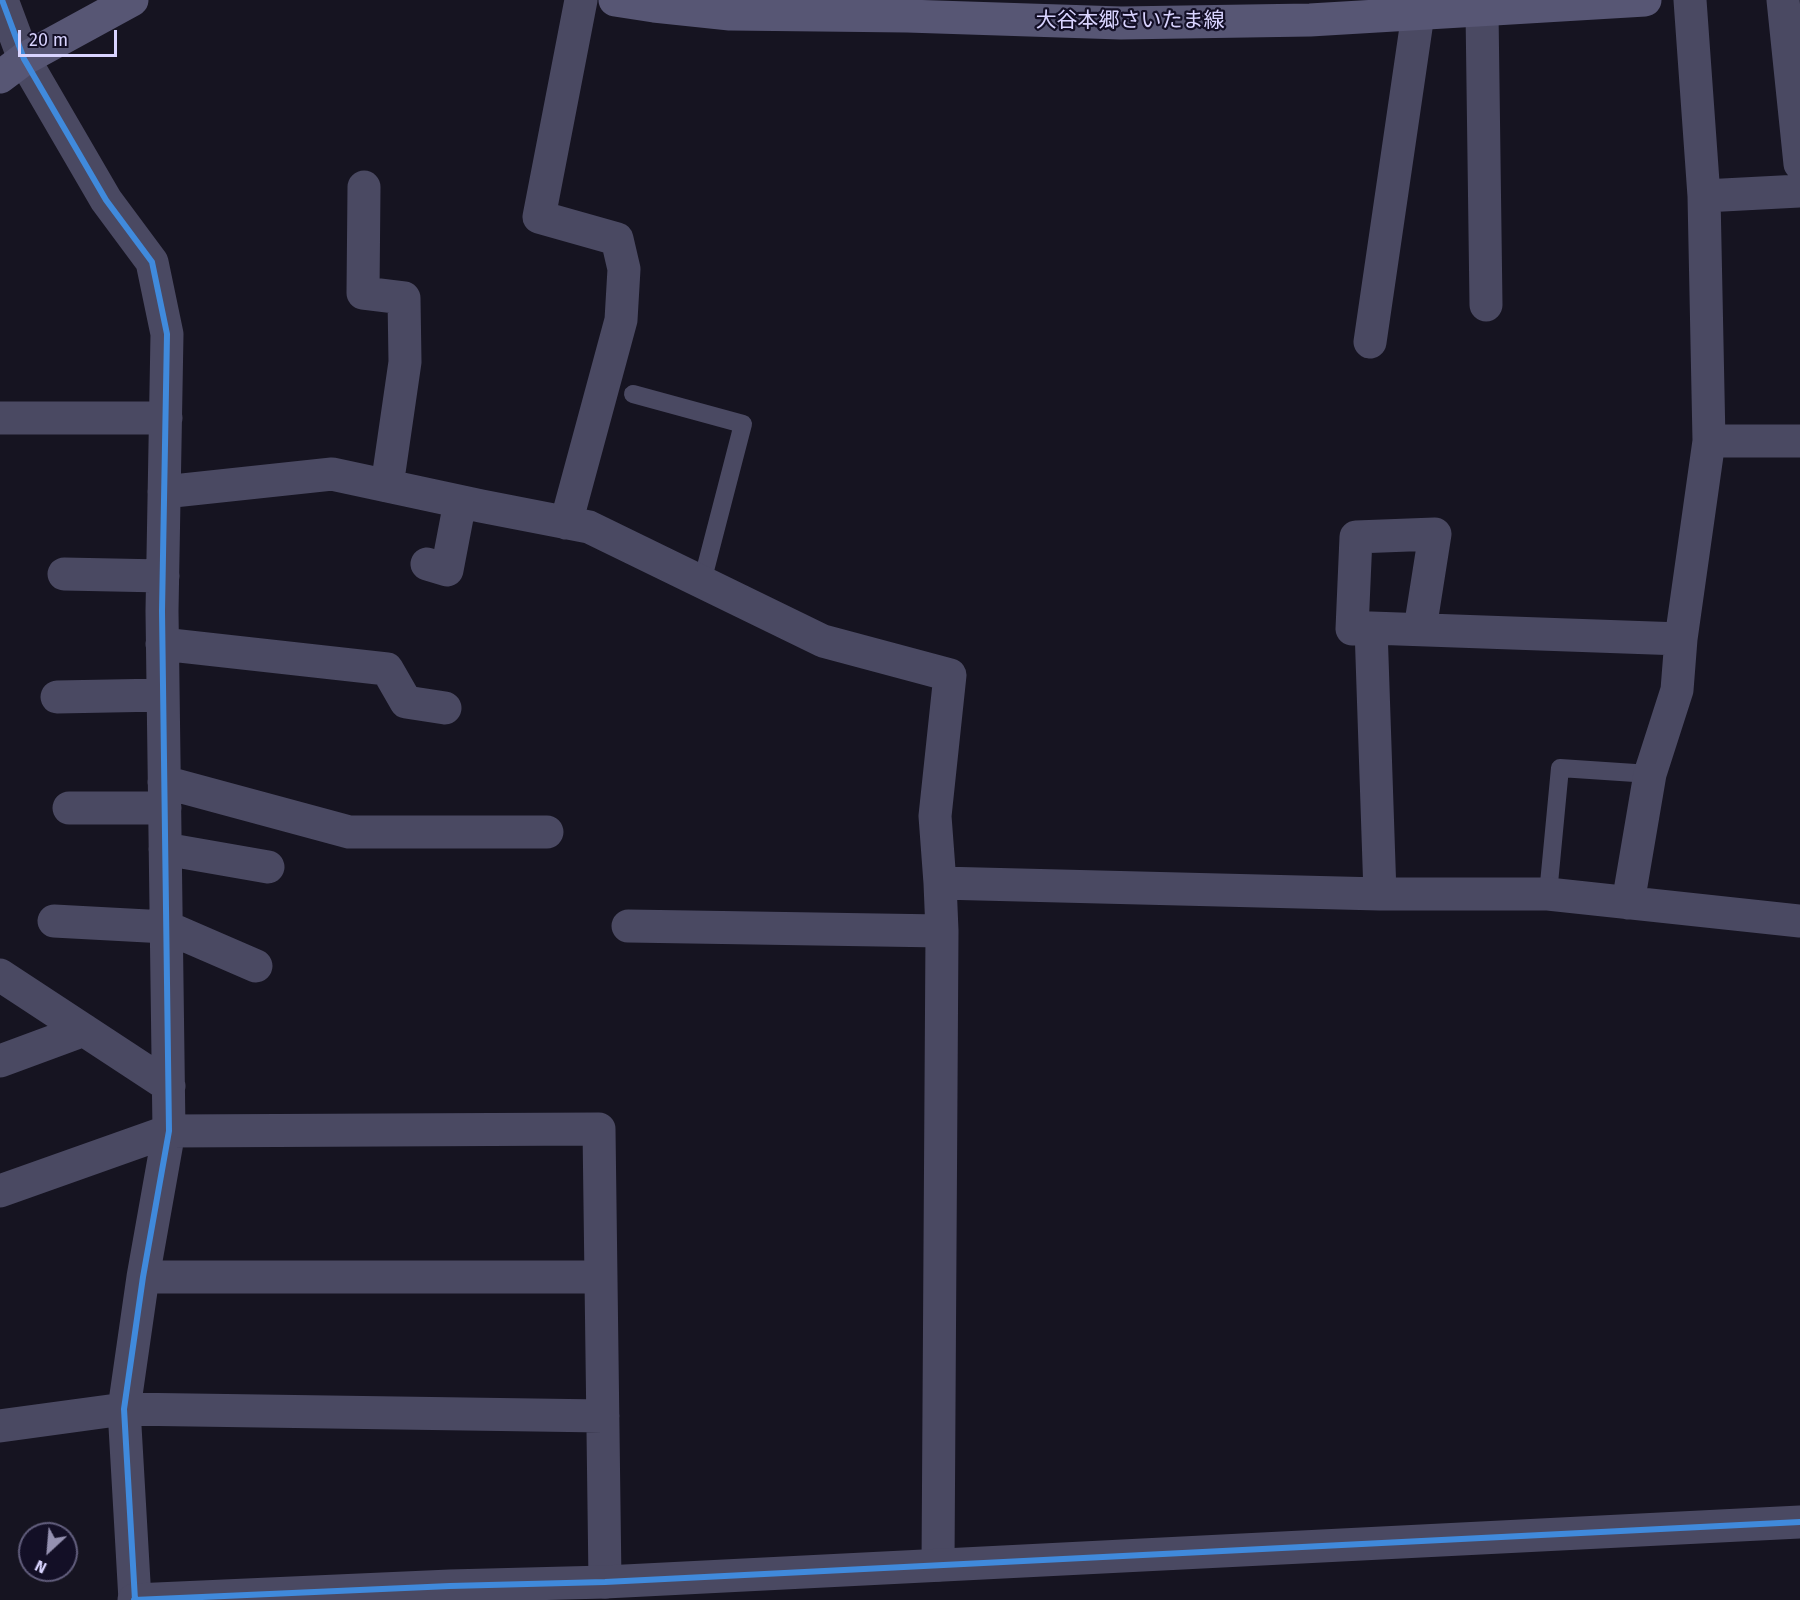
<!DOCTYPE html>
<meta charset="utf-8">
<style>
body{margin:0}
#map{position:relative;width:1800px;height:1600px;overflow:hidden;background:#161421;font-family:"Fira Sans",sans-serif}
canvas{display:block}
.north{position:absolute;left:18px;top:1522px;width:60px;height:60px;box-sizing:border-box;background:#130f26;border:2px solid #625e7d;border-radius:50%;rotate:206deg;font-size:16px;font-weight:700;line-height:24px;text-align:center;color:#d9d4ff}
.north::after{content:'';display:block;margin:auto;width:21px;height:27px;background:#9591b1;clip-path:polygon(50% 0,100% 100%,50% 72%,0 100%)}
.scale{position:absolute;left:18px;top:30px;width:99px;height:27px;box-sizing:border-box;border:3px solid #d9d4ff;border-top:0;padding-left:8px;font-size:18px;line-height:21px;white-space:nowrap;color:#d9d4ff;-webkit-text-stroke:4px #130f26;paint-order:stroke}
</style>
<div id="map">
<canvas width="1800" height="1600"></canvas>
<div class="north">N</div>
<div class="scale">20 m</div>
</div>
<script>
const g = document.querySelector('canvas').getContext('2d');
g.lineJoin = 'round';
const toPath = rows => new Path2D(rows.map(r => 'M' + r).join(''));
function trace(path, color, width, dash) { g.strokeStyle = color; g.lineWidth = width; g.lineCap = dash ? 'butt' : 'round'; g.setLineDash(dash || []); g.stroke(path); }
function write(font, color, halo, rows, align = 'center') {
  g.font = font + ' "Fira Sans","Noto Sans JP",sans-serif'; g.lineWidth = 4.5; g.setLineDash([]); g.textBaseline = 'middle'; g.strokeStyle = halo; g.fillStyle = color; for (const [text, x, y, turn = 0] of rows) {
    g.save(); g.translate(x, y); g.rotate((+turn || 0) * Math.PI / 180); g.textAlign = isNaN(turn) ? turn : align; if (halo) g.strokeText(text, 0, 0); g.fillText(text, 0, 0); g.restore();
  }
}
const service = toPath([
 [633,394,743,424,702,582],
 [1548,894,1560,768,1650,774]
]);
const minor = toPath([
 [2,0,24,59,106,200,152,262,167,334,162,611,169,1131,143,1277,124,1409,135,1600],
 [1783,0,1800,164],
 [1482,11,1486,305],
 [364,187,363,293,404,298,405,362,387,486],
 [1704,196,1800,191],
 [1370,342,1418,14],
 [0,418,166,418],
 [1709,441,1800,441],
 [164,492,332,474,481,506,589,527,823,641,950,675,935,816,940,883],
 [566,523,621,320,624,269,617,239,539,217,581,0],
 [427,564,447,570,460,502],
 [64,574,163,576],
 [1371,628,1352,629,1356,537,1435,534,1420,629],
 [162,644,387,669,406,702,445,708],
 [57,697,163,695],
 [164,782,349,832,547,832],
 [69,808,165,808],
 [165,849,268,867],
 [1380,894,1371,628,1681,639],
 [1628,903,1650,774,1677,690,1681,639,1709,441,1704,196,1690,0],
 [54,921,166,927,256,966],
 [628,926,942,931],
 [0,975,169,1086],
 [0,1061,84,1030],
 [0,1191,169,1131,599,1129,605,1582],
 [143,1277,601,1277],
 [0,1426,124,1409,603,1416],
 [938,1565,942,931,940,883,1380,894,1548,894,1800,921]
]);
const tertiary = toPath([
 [134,1600,450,1586,605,1582,1800,1522]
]);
const secondary = toPath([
 [615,0,654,6,730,14,907,16,1121,23,1310,20,1645,0],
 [0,77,24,59,132,0]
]);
const cycleway = toPath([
 [2,0,24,59,106,200,152,262,167,334,162,611,169,1131,143,1277,124,1409,135,1600],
 [134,1600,450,1586,605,1582,1800,1522]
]);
const streetNames = [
 ["大谷本郷さいたま線",1130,21]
];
trace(service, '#4a4962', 18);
trace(minor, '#4a4962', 33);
trace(tertiary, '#4a4962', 33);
trace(secondary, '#575674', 33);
trace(cycleway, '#408adc', 6);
write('21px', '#d9d4ff', '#130f26', streetNames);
</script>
